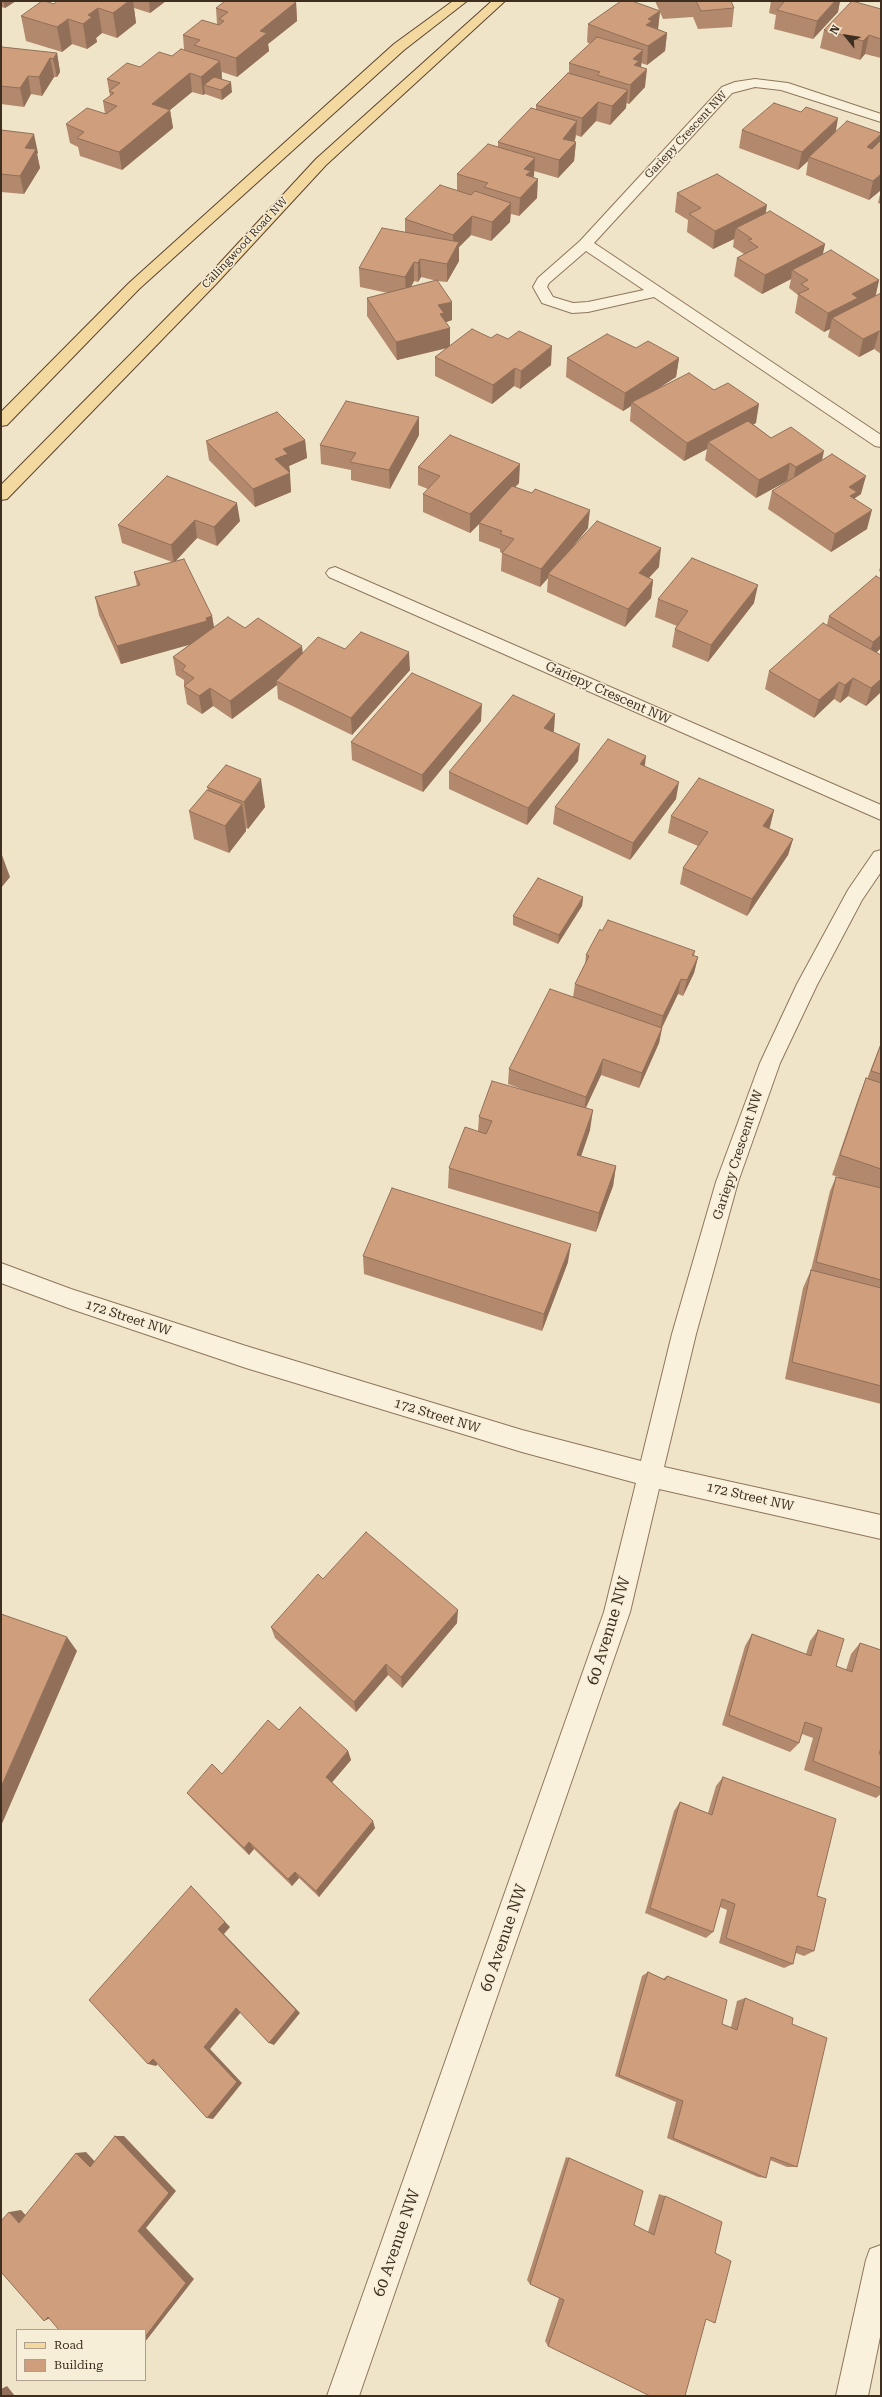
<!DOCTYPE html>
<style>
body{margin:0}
#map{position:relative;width:882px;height:2397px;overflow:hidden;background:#f0e4c8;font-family:"Roboto Serif",serif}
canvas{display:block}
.frame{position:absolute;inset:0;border:2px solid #3d2e20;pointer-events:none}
.legend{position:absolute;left:16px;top:2329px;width:130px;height:52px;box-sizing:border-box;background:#f7eed8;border:1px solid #ada18e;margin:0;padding:5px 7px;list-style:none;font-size:12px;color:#3d2e20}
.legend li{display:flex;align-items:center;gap:8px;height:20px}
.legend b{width:20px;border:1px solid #ada18e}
.north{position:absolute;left:826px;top:16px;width:40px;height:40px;-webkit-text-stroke:3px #f7eed8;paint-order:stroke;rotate:300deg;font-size:11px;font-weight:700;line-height:16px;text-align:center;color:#3d2e20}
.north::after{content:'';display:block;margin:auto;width:14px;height:18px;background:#3d2e20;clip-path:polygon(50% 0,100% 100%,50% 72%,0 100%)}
</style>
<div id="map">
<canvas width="882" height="2397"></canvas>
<div class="frame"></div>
<ul class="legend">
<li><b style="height:5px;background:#f3d9a0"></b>Road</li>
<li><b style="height:11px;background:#cf9f7d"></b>Building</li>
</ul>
<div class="north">N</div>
</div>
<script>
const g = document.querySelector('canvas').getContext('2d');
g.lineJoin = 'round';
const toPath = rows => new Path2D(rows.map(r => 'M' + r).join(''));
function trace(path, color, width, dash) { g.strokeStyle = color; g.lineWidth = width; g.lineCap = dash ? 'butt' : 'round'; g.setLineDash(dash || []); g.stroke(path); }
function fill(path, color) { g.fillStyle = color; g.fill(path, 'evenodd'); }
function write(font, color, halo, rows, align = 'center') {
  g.font = font + ' "Roboto Serif",serif'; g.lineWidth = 3; g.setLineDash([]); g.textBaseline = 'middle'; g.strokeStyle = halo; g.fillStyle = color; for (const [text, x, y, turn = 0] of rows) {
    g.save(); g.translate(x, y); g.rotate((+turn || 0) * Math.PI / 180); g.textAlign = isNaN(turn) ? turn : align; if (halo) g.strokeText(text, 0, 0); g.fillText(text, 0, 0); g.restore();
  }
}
const minor = toPath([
 [755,79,788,83,881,114,881,122,781,90,755,87,732,93,594,243,881,435,881,447,875,446,654,297,588,312,572,313,542,303,533,287,538,278,580,241,722,87,735,82,755,79],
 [586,251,644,290,588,302,573,303,553,297,547,287,549,283,586,251],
 [335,567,881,805,881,820,329,577,326,573,329,569,335,567],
 [881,850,881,872,862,900,817,985,780,1063,738,1182,696,1334,664,1467,881,1515,881,1539,659,1489,630,1612,359,2396,327,2396,604,1612,636,1483,522,1452,246,1368,71,1309,1,1283,1,1263,71,1289,246,1346,522,1430,641,1461,672,1334,716,1182,760,1063,797,984,848,890,874,852,881,850],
 [881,2245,881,2332,868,2396,836,2396,866,2260,870,2249,881,2245]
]);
const major = toPath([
 [453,1,467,1,404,50,139,289,7,425,1,426,1,412,129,283,394,44,453,1],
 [492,1,505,1,326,165,216,284,7,499,1,500,1,485,206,278,316,159,492,1]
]);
const wall = toPath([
 [1,1,16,1,5,8,1,7],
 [57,1,166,1,150,13,134,8,136,23,117,38,102,33,96,38,97,42,87,49,72,44,62,52,26,41,21,16,54,4],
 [655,1,731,1,734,8,732,27,698,29,693,17,663,19],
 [771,1,840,1,838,12,813,39,774,29,776,15,769,13],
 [296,2,297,21,268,44,269,51,237,77,222,72,222,80,232,92,222,100,205,94,203,95,192,92,170,110,173,128,122,170,80,156,78,147,70,143,66,124,105,114,103,101,110,96,107,79,140,67,172,56,184,50,183,35,217,24,216,8],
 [881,9,881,58,865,54,860,60,820,48,824,30],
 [660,11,658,29,667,33,665,51,647,65,641,63,641,67,645,87,629,104,626,103,626,108,610,125,596,121,581,137,576,135,575,140,574,142,576,142,574,161,558,178,534,171,534,176,533,177,537,198,519,216,511,214,510,222,491,241,471,235,459,247,459,261,447,282,437,281,452,320,445,322,450,346,491,338,551,365,520,389,514,386,492,404,435,376,435,357,448,348,397,360,367,316,367,298,388,293,360,287,359,268,405,232,405,219,457,191,457,174,498,147,498,142,536,110,536,105,569,73,569,63,590,44,587,42,588,24],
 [421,277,437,281,411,287,414,281,418,282],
 [1,48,57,53,60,72,57,77,54,77,42,96,31,94,24,107,1,104],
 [1,130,38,153,37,154,40,168,24,194,1,192],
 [742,130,836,132,880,141,881,140,881,204,878,203,881,190,869,200,806,175,808,161,798,170,739,148],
 [677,193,766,214,825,244,822,255,879,280,875,296,881,293,881,354,874,349,859,357,828,337,830,329,824,332,795,313,798,295,789,288,791,279,762,294,734,276,737,258,744,254,733,247,734,239,713,249,687,232,688,220,675,212],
 [636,348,679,358,676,377,657,389,756,423,753,424,771,438,822,460,861,494,855,498,855,499,867,529,831,552,768,509,772,491,787,482,787,481,756,498,705,460,707,449,684,461,630,421,631,406,623,411,566,377,567,358],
 [419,435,390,489,351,480,351,470,321,464,320,445],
 [305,440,307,458,289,466,290,472,289,472,291,492,255,507,209,460,206,441],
 [418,467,519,483,515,487,588,528,572,548,659,567,649,578,653,580,651,598,625,627,547,592,548,578,540,587,501,571,502,553,500,552,500,549,479,541,479,524,470,533,423,512,423,494,428,489,418,485],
 [167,476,240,521,217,546,197,538,175,561,212,616,214,627,245,628,303,653,345,649,410,670,352,735,278,699,277,685,232,719,213,706,202,714,187,704,184,686,184,680,176,675,173,657,190,644,121,664,99,615,95,597,137,586,134,572,172,562,122,543,118,525],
 [881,564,881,572,879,571],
 [881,579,881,648,876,653,881,655,881,692,866,706,848,696,840,703,834,699,814,718,765,689,769,671,827,625,829,616],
 [658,599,754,603,708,662,672,647,675,629,677,626,655,617],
 [555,714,553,732,578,761,527,825,449,789,449,772],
 [481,721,423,792,352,760,351,742],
 [645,767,676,799,630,860,553,824,555,807],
 [207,787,265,807,248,829,246,828,246,831,229,853,194,839,189,811,208,790],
 [774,810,769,828,793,839,788,855,747,916,680,884,683,868,698,846,668,833,671,816],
 [583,897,582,906,558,944,513,925,513,916],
 [602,931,695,951,694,956,698,957,694,973,683,996,678,994,662,1028,659,1043,639,1088,601,1075,586,1108,590,1130,581,1156,616,1166,613,1186,596,1232,448,1188,449,1168,478,1131,479,1117,524,1090,508,1084,509,1069,573,997,575,984,585,964,586,955],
 [881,1043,881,1404,785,1379,803,1288,811,1270,830,1191,836,1177,839,1177,832,1175,858,1099,866,1078,867,1079],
 [363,1256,568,1262,542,1331,364,1274],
 [323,1579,457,1623,402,1688,388,1675,356,1712,275,1638,271,1627],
 [818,1630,836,1666,846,1670,851,1654,860,1643,879,1754,881,1755,881,1794,876,1798,804,1770,813,1738,802,1734,799,1743,790,1752,722,1725,745,1646,752,1634,806,1654,810,1641],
 [279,1730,348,1751,351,1760,332,1782,375,1828,319,1897,299,1878,292,1886,254,1849,249,1855,194,1801,187,1793,222,1774],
 [723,1777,817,1896,814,1951,804,1956,796,1953,793,1964,784,1968,719,1943,727,1910,720,1907,713,1932,706,1938,645,1913,674,1811,680,1802,708,1813,716,1786],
 [648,1972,663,1979,667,1976,722,2024,731,2027,737,2001,745,1998,792,2024,797,2167,787,2167,770,2160,766,2178,758,2177,667,2138,676,2102,615,2076,642,1976],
 [566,2157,569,2158,634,2225,648,2232,659,2194,665,2196,715,2253,706,2319,548,2346,545,2341,559,2298,530,2284,527,2280]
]);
const shadedWall = toPath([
 [3,1,16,1,5,8],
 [119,1,133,1,136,23,117,38,113,13],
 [149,1,166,1,150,13],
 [835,1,840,1,838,12,813,39,817,21],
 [296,2,297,21,268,44,269,51,237,77,236,58,260,31],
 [98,8,102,33,96,38,97,42,87,49,83,24,88,15],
 [660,11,658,29,646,25,648,19],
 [68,19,72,44,62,52,57,27],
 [667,33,665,51,647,65,648,46],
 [869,35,865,54,860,60,863,41],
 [643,50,641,68,647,69,645,87,629,104,633,59],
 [57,53,60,72,57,77,53,59],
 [50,58,54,77,42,96,39,77],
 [220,61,222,80,204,85,205,94,203,95,201,77],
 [190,73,192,92,170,110,173,128,122,170,119,152,152,104],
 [28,76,31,94,24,107,20,88],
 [231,82,232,92,222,100,221,90],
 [628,90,626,108,610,125,612,106],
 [598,102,596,121,581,137,582,118],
 [838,118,835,137,809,157,808,161,798,170,802,152],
 [577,121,575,140,566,152,576,142,574,161,558,178,559,160,563,139],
 [34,134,38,153,37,154,40,168,24,194,20,176,25,148],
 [881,134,878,152,867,147],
 [535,158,534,176,530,180,538,179,537,198,519,216,520,198,524,169],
 [881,174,881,190,869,200,873,181],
 [511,203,510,222,491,241,492,222],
 [767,205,764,224,736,228,734,239,713,249,715,231],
 [472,216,471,235,459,247,459,261,447,282,447,264,453,253,453,235],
 [825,244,821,263,792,270,791,279,762,294,765,275],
 [420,259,421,277,418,282,418,263],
 [414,262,414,281,406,296,405,277],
 [879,280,875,299,832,318,830,329,824,332,828,313,852,294],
 [452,302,452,320,444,323,450,328,450,347,397,360,396,342,438,305],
 [879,331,874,349,859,357,863,339],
 [552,346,551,365,520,389,521,371],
 [679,358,676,377,634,404,632,402,631,406,623,411,625,393],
 [515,368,514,386,492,404,493,385],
 [759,404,756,423,713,446,708,442,707,449,684,461,687,443],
 [419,417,419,435,390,489,389,470],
 [305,440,307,458,289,466,290,472,277,478,275,459,283,449],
 [824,451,820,470,792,485,796,467],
 [790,463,787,481,756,498,759,480],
 [520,464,519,483,480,523,479,523,479,524,470,533,470,514],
 [290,473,291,492,255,507,253,489],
 [866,476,861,494,855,498,852,510,849,487],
 [237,503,240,521,217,546,214,527],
 [590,510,588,528,550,575,548,574,548,578,540,587,541,569],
 [872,510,867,529,831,552,835,534],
 [195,520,197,538,174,563,171,545],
 [661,548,659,567,636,591,639,573],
 [653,580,651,598,625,627,628,609],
 [758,585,754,603,708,662,711,645],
 [212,616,215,634,210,639,121,664,117,646],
 [881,635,881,648,868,660,873,642],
 [302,646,304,664,276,681,277,685,232,719,230,701],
 [409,652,410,670,352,735,351,718],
 [853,678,848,696,840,703,845,685],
 [881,679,881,692,866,706,871,688],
 [839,682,834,699,814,718,819,700],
 [210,688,213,706,202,714,199,696],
 [482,704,481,721,423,792,422,775],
 [555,714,554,731,543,745,544,728],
 [580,744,578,761,527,825,528,808],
 [646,756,644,773,640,764],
 [261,779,265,807,248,829,244,802],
 [679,782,676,799,630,860,633,843],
 [242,804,246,831,229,853,225,826],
 [774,810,770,827,759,843,763,826],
 [793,839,788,855,747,916,752,899],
 [2,855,10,877,1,888,1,856],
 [583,897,582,906,558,944,559,935],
 [698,957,694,973,683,996,687,980],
 [681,979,678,994,660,1031,663,1016],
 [662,1028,659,1043,639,1088,642,1073],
 [603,1059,601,1075,584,1111,586,1097],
 [593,1110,590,1130,575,1174,577,1155],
 [616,1166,613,1186,596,1232,599,1213],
 [571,1244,568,1262,542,1331,544,1314],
 [458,1610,457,1623,402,1688,401,1677],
 [67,1637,77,1651,1,1826,1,1787],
 [386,1664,388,1675,356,1712,354,1702],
 [348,1751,351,1760,329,1786,326,1777],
 [373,1821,375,1828,319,1897,316,1891],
 [249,1842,254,1849,249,1855,244,1848],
 [295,1872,299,1878,292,1886,288,1879],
 [191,1886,230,1927,224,1934,300,2013,274,2045,269,2043],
 [236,2008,241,2012,210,2049,242,2083,213,2119,207,2118,204,2047],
 [153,2059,160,2061,156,2066,148,2064],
 [115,2136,124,2136,176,2191,146,2228,194,2279,145,2342,138,2231],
 [86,2152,100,2167,90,2167,76,2153],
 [21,2210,30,2220,19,2223,9,2212],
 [55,2316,44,2321,48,2317],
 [7,2386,15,2396,1,2396,1,2389]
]);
const building = toPath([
 [42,1,45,1,54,4,57,1,129,1,113,13,98,8,88,15,92,17,83,24,68,19,57,27,21,16,42,1],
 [225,1,292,1,296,2,260,31,267,33,236,58,194,45,200,40,183,35,202,20,219,25,224,21,219,19,228,12,216,8,225,1],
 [621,1,632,1,660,11,648,19,652,21,646,25,667,33,648,46,588,24,621,1],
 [696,1,731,1,734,8,701,11,696,1],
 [785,1,835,1,817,21,777,10,785,1],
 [852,1,881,9,881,39,869,35,863,41,824,30,852,1],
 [597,37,643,50,633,59,639,61,634,65,647,69,630,85,597,75,600,72,569,63,597,37],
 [2,47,57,53,53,59,50,58,39,77,28,76,20,88,1,86,1,48,2,47],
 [181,49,220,61,201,77,190,73,152,104,170,110,119,152,77,138,84,132,66,124,87,108,106,114,117,106,103,101,114,93,109,91,120,83,107,79,127,63,140,67,159,52,172,56,181,49],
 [568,73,628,90,612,106,598,102,582,118,536,105,568,73],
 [214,77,231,82,221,90,204,85,214,77],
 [774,103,801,112,806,107,838,118,802,152,742,130,774,103],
 [531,108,577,121,563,139,576,142,559,160,498,142,531,108],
 [847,121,881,133,881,134,867,147,872,149,881,140,881,174,873,181,809,157,847,121],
 [1,130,34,134,25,148,36,149,20,176,1,174,1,130],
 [488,144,535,158,524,169,531,171,526,175,538,179,520,198,484,187,488,183,457,174,488,144],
 [717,174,767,205,715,231,689,214,701,208,677,193,717,174],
 [440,185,471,195,475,191,511,203,492,222,472,216,453,235,405,219,440,185],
 [770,211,825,244,765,275,737,258,758,247,748,240,752,239,736,228,770,211],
 [382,228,459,242,447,264,420,259,418,263,414,262,405,277,359,268,382,228],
 [831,250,879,280,852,294,858,298,828,313,798,294,809,289,801,284,808,280,792,270,831,250],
 [437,280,452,302,438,305,444,313,440,314,450,328,396,342,367,298,437,280],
 [881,293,881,332,879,331,863,339,832,318,881,293],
 [472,329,491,338,497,334,508,339,519,331,552,346,521,371,515,368,493,385,435,357,472,329],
 [607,334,636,348,648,341,679,358,625,393,567,358,607,334],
 [689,373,714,390,728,383,759,404,687,443,632,402,689,373],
 [346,401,419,417,389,470,350,462,356,453,320,445,346,401],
 [277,412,305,440,283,449,288,454,275,459,290,473,253,489,206,441,277,412],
 [748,421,771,438,791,427,824,451,796,467,790,463,759,480,708,442,748,421],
 [450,435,520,464,470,514,423,494,440,476,418,467,450,435],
 [832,454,866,476,849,487,857,492,850,496,872,510,835,534,772,491,832,454],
 [167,476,237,503,214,527,195,520,171,545,118,525,167,476],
 [512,486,532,493,535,489,590,510,541,569,502,553,514,539,500,534,502,531,479,523,512,486],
 [597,521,661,548,639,573,653,580,628,609,548,574,597,521],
 [692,558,758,585,711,645,675,629,688,611,658,599,692,558],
 [184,559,212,616,206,618,207,621,117,646,95,597,140,585,134,572,184,559],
 [876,576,881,579,881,635,873,642,829,616,876,576],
 [228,617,245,628,258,618,302,646,230,701,210,688,199,696,184,686,194,678,182,670,186,666,173,657,228,617],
 [823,623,881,655,881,679,871,688,853,678,845,685,839,682,819,700,769,671,823,623],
 [361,632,409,652,351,718,276,681,318,637,345,649,361,632],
 [412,673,482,704,422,775,351,742,412,673],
 [513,695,555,714,544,728,580,744,528,808,449,772,513,695],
 [608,739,646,756,640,764,679,782,633,843,555,807,608,739],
 [226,765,261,779,244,802,207,787,226,765],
 [699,778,774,810,763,826,793,839,752,899,683,868,708,832,671,816,699,778],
 [207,790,242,804,225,826,189,811,207,790],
 [538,878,583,897,559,935,513,916,538,878],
 [608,920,695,951,692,955,698,957,687,980,681,979,663,1016,575,984,589,956,586,955,600,929,602,931,608,920],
 [550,989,662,1028,642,1073,603,1059,586,1097,509,1069,550,989],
 [881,1044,881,1074,871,1071,881,1044],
 [866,1078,881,1083,881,1169,840,1155,866,1078],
 [492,1081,593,1110,577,1155,616,1166,599,1213,449,1168,465,1127,486,1134,492,1121,479,1117,492,1081],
 [836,1177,881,1188,881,1280,816,1262,836,1177],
 [392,1188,571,1244,544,1314,363,1256,392,1188],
 [811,1270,881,1288,881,1386,792,1362,811,1270],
 [366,1532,458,1610,401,1677,386,1664,354,1702,271,1627,318,1574,323,1579,366,1532],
 [1,1614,67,1637,1,1787,1,1614],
 [818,1630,844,1639,836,1666,852,1672,860,1643,881,1650,881,1747,879,1754,881,1755,881,1788,813,1761,822,1728,805,1722,799,1743,729,1715,752,1634,811,1656,818,1630],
 [300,1707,348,1751,326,1777,373,1821,316,1891,295,1872,288,1879,249,1842,244,1848,187,1793,212,1764,222,1774,268,1720,279,1730,300,1707],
 [723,1777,836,1819,817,1896,826,1899,814,1951,797,1946,793,1964,726,1938,735,1904,722,1899,713,1932,650,1908,680,1802,712,1815,723,1777],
 [191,1886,225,1922,218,1929,296,2010,269,2043,236,2008,204,2047,237,2082,207,2118,153,2059,148,2064,89,2000,191,1886],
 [648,1972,665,1980,667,1976,727,2000,722,2024,737,2030,745,1998,793,2018,792,2024,827,2038,797,2167,771,2157,766,2178,673,2138,683,2101,619,2075,648,1972],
 [115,2136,169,2193,138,2231,186,2283,145,2337,145,2330,59,2330,48,2317,44,2321,1,2272,1,2221,9,2212,19,2223,76,2153,90,2167,115,2136],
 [569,2158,643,2191,634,2225,654,2235,665,2196,722,2222,715,2253,731,2261,715,2323,706,2319,685,2396,650,2396,548,2346,564,2300,530,2284,569,2158]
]);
const farStreetnames = [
 ["Gariepy Crescent NW",686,135,-47],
 ["Callingwood Road NW",245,243,-47]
];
const streetNames = [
 ["Gariepy Crescent NW",608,693,24],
 ["Gariepy Crescent NW",738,1155,-72],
 ["172 Street NW",128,1318,18],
 ["172 Street NW",437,1416,17],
 ["172 Street NW",750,1497,13]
];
const nearStreetnames = [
 ["60 Avenue NW",609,1631,-73],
 ["60 Avenue NW",504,1938,-71],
 ["60 Avenue NW",397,2243,-71]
];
trace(minor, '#8d765c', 2);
trace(major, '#5b4430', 2);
fill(minor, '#faf1dc');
fill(major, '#f3d9a0');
fill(wall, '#b2896c');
fill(shadedWall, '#916f58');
fill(building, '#cf9f7d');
trace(building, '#916f58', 1);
write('11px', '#3d2e20', '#f7eed8', farStreetnames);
write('13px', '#3d2e20', '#f7eed8', streetNames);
write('16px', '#3d2e20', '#f7eed8', nearStreetnames);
</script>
